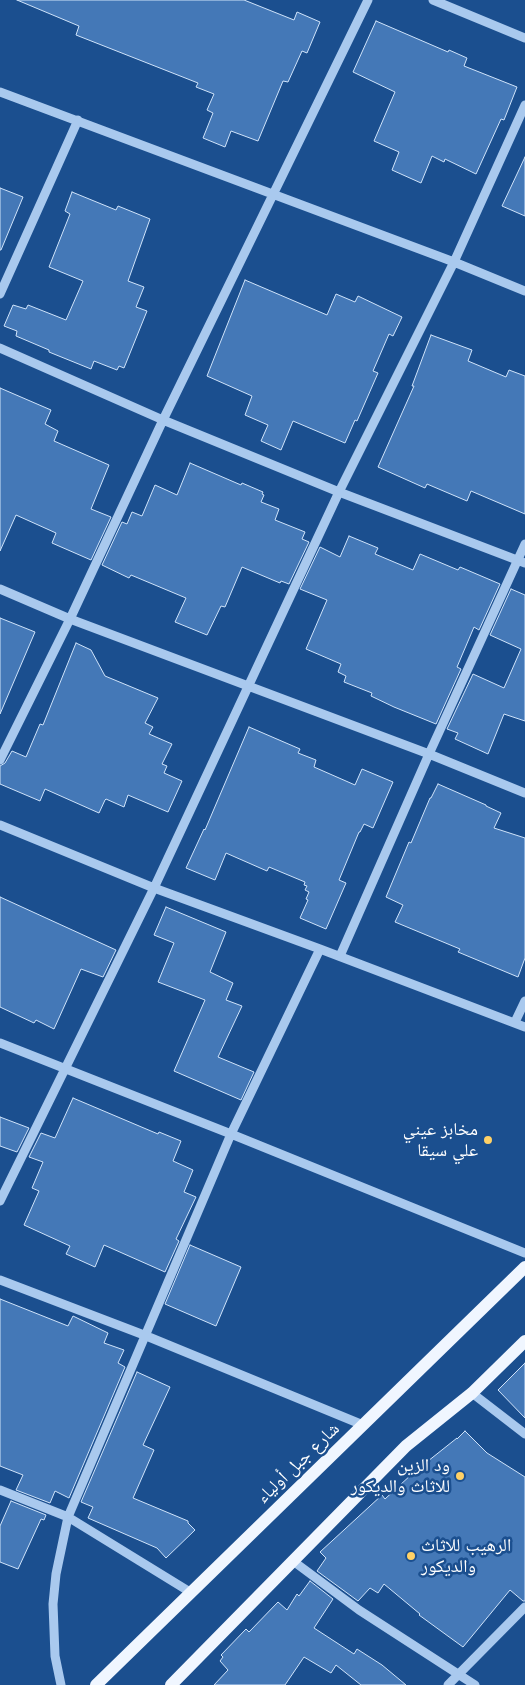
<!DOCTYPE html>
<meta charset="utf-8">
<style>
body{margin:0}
canvas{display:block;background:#1b4f8f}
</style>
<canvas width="525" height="1685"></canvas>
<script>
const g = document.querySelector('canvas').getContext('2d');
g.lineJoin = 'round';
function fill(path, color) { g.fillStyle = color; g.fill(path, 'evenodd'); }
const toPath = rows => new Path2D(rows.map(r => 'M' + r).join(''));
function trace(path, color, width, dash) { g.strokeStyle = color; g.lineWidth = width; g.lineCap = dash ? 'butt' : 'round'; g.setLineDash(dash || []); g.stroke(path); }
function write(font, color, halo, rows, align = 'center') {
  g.font = font + ' Inter,"Noto Naskh Arabic",sans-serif'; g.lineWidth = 5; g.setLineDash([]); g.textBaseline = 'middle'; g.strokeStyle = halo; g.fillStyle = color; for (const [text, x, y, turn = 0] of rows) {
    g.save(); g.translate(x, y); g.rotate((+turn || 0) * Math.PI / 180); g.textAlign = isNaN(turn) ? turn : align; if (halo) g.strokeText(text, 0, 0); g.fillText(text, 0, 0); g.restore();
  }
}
const building = toPath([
 [17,0,244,0,294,20,297,12,320,22,307,53,302,51,288,82,283,81,258,141,231,131,225,147,203,138,213,113,207,110,214,94,196,87,198,83,76,35,79,26,17,0],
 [376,21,448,52,449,50,467,58,464,66,517,87,504,120,501,119,476,174,445,159,444,162,432,156,421,183,392,170,399,152,374,141,395,92,353,72,376,21],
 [525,157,525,216,502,206,525,157],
 [0,188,23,197,1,250,0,250,0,188],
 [72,192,116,210,118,206,150,219,128,281,144,287,136,307,147,311,124,368,119,366,117,370,94,361,91,369,49,352,49,350,16,336,17,331,4,326,13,305,26,309,28,305,66,320,83,281,49,267,70,214,65,211,72,192],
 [245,280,327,315,336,294,355,302,358,296,402,317,393,336,389,334,373,371,378,373,357,421,355,420,345,443,293,421,281,450,261,441,268,425,245,415,252,396,207,376,245,280],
 [431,335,472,350,468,361,506,377,509,370,525,376,525,514,471,491,467,501,427,484,425,488,378,467,414,386,412,386,431,335],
 [0,388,51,410,45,424,58,431,54,441,109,465,91,509,111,517,91,560,52,543,56,533,16,515,0,551,0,388],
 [190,463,241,485,242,483,263,492,262,494,264,495,261,502,279,509,275,520,305,532,302,539,309,542,289,584,281,581,280,583,242,567,225,607,221,606,207,635,175,622,186,598,131,575,129,578,102,565,122,522,127,524,132,512,142,516,155,485,177,495,190,463],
 [349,536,378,548,375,554,413,570,420,554,458,570,460,567,500,584,479,630,474,627,457,667,461,669,436,724,394,707,371,696,372,693,344,682,346,676,338,672,341,664,306,649,327,600,300,589,320,547,340,557,349,536],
 [511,589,525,595,525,721,504,714,488,754,455,739,458,733,447,729,473,674,504,688,521,649,490,635,511,589],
 [0,618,35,632,0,714,0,618],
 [76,643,91,650,105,676,158,698,145,723,153,727,149,734,172,744,162,764,167,766,164,773,182,781,168,812,128,795,124,807,106,799,105,800,99,813,45,789,40,801,0,784,0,766,5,763,12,751,26,757,40,724,43,725,76,643],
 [249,727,300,749,298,753,316,760,314,767,355,785,362,769,393,782,373,828,364,824,360,832,359,832,339,880,346,883,326,929,300,918,308,900,306,899,309,892,305,890,307,886,304,885,305,882,269,867,267,871,226,853,215,880,186,868,204,829,205,830,249,727],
 [438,784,486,805,486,806,501,813,494,828,525,838,525,958,518,977,458,952,460,949,395,922,403,905,386,897,409,842,411,843,430,798,431,798,438,784],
 [0,897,116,950,103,977,81,969,54,1029,36,1020,34,1023,0,1007,0,897],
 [166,907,226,932,210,972,233,983,226,1000,242,1006,218,1057,254,1072,241,1100,174,1071,205,1000,158,982,174,943,154,935,166,907],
 [73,1098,158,1134,159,1132,181,1141,173,1161,193,1170,184,1192,196,1197,176,1239,179,1241,165,1272,104,1245,95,1267,66,1254,70,1246,24,1225,39,1191,32,1188,43,1162,29,1157,41,1133,55,1138,73,1098],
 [0,1117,29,1128,17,1152,0,1146,0,1117],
 [190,1245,241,1267,216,1326,165,1304,190,1245],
 [0,1299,68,1326,73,1316,108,1333,104,1343,124,1350,118,1363,125,1367,69,1498,55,1491,50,1503,16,1490,23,1475,0,1466,0,1299],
 [525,1363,525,1418,498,1390,525,1363],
 [137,1372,170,1387,143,1445,154,1450,133,1498,188,1521,188,1523,195,1530,166,1558,157,1548,88,1518,93,1507,81,1502,137,1372],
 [465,1431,487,1453,525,1477,525,1601,523,1601,510,1590,463,1647,419,1615,420,1614,384,1584,378,1593,370,1588,358,1601,317,1571,326,1558,320,1552,382,1495,385,1499,413,1473,457,1438,457,1439,465,1431],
 [11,1501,46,1515,44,1520,41,1519,18,1569,0,1562,0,1526,11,1501],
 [310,1581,333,1599,314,1628,354,1654,357,1649,382,1665,406,1685,361,1685,336,1665,331,1673,304,1657,285,1685,214,1685,228,1670,220,1661,223,1657,221,1655,246,1629,249,1632,278,1602,287,1610,297,1594,299,1596,310,1581]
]);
const minor = toPath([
 [433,0,525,38],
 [0,92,454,262,525,291],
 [0,294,78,120],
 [0,348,163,420,339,492,525,563],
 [0,589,70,619,429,754,525,793],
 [0,760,70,619,163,420,368,0],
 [0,825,154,888,320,949,525,1027],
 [340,956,429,754,525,544],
 [515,1022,525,1001],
 [0,1043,231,1134,525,1253],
 [0,1201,154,888,339,492,454,262,525,105],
 [0,1280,144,1335,363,1425],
 [472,1393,525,1434],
 [0,1490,68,1517,190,1592],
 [293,1561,359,1610,475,1685],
 [61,1685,55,1656,53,1604,56,1574,68,1517,231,1134,320,949],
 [448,1685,525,1607]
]);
const major = toPath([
 [96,1685,525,1267],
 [171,1685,406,1446,472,1393,525,1341]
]);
const markers = [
 [488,1140,5,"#ffd166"],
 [460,1476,5,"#ffd166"],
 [411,1556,5,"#ffd166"]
];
const poiNames = [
 ["مخابز عيني",478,1130],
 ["علي سيقا",478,1151],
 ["ود الزين",450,1466],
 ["للاثاث والديكور",450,1487],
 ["الرهيب للاثاث",421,1546,"left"],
 ["والديكور",421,1567,"left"]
];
const streetNames = [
 ["شارع جبل أولياء",298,1463,-44]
];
fill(building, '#4478b7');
trace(building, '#cfe3fa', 1);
trace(minor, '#a9c9ee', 9);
trace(major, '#f0f6ff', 12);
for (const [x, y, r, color] of markers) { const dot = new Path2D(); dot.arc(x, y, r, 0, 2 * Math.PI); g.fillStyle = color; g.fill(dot); trace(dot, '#1b4f8f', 2); }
write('18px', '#fff', '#1b4f8f', poiNames, 'right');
write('18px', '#fff', '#1b4f8f', streetNames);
</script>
